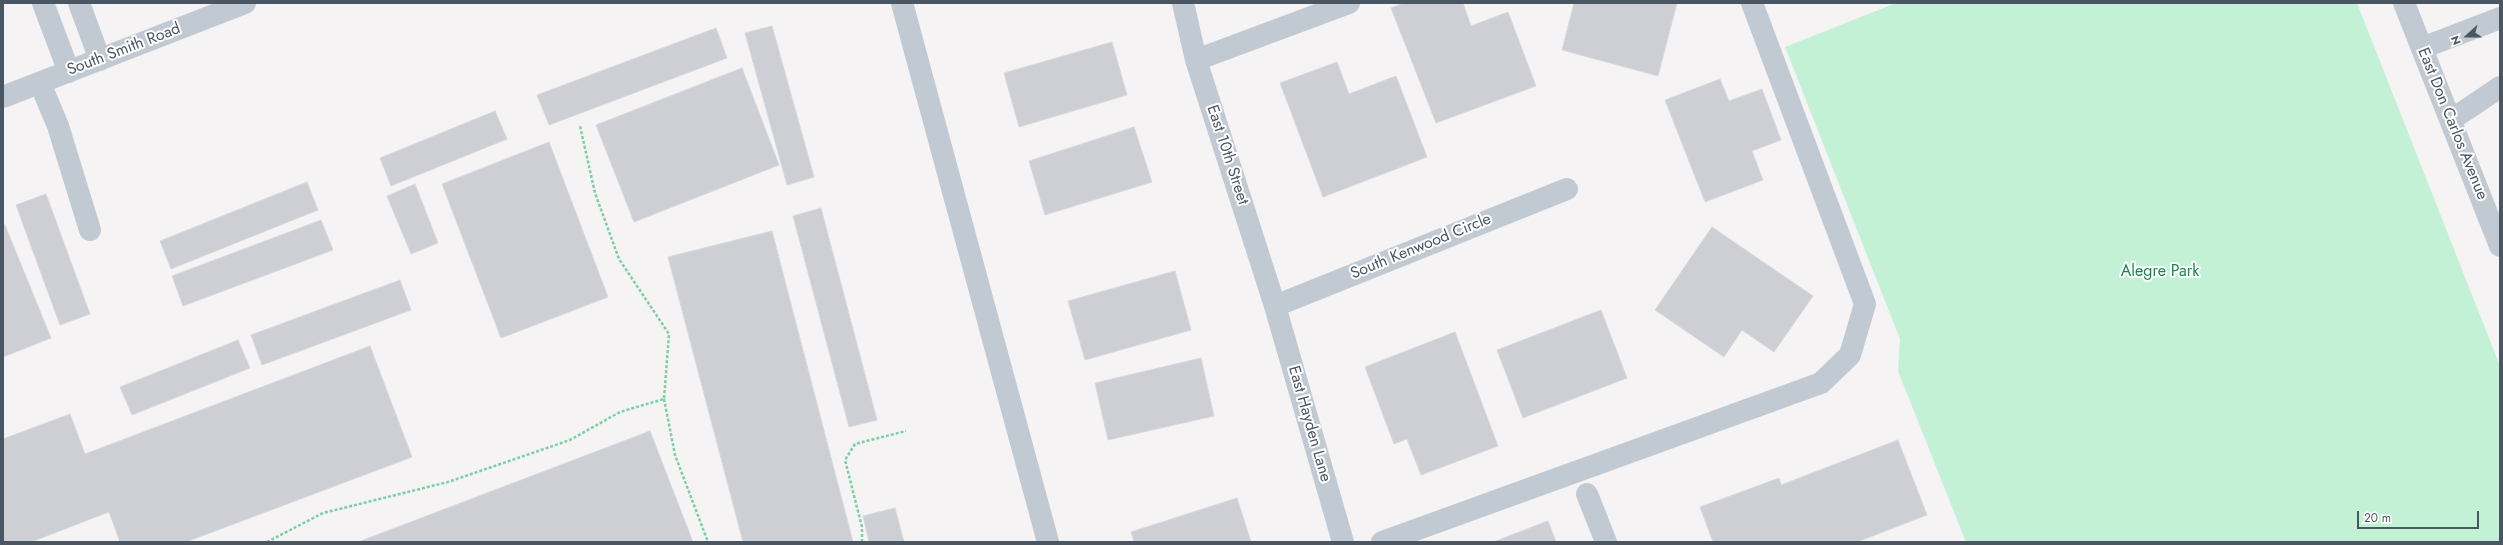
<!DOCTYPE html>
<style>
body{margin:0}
#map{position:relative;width:2503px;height:545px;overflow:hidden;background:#f5f3f3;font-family:Jost,sans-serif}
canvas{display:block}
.frame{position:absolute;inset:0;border:4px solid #4a5661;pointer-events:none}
.north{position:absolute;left:2447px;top:16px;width:40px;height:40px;-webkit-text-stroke:3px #fff;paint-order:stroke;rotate:249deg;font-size:11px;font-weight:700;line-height:16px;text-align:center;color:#4a5661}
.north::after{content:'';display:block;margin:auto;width:14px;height:18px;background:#4a5661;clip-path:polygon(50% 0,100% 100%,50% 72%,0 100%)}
.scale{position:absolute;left:2357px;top:511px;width:122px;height:18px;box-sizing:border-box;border:2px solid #4a5661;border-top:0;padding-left:5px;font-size:12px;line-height:14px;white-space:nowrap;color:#4a5661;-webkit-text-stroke:3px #fff;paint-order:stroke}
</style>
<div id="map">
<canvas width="2503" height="545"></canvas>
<div class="frame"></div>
<div class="north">N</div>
<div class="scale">20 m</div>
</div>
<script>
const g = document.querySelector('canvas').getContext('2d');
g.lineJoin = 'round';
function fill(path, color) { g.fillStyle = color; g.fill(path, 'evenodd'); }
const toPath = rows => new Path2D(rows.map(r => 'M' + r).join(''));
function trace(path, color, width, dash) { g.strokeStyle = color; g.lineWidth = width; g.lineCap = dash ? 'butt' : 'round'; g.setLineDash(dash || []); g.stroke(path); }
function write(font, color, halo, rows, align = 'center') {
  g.font = font + ' Jost,sans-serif'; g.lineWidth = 4; g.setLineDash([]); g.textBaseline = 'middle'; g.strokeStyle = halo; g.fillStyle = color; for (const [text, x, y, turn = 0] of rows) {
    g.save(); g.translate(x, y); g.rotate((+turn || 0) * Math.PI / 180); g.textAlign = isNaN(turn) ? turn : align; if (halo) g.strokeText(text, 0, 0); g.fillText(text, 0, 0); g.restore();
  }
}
const green = toPath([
 [1896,3,2357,3,2500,366,2500,542,1966,542,1898,371,1900,339,1785,47]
]);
const building = toPath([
 [1404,3,1463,3,1471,26,1508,12,1536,86,1436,123,1391,8,1404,3],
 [1574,3,1677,3,1658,76,1562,50,1574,3],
 [772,26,814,177,787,185,745,33,772,26],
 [716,28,727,58,549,125,537,95,716,28],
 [1112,42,1127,95,1019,127,1004,73,1112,42],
 [1337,62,1349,94,1396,76,1427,157,1323,197,1280,83,1337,62],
 [742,68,779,165,634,222,596,125,742,68],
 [1720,79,1729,101,1762,89,1781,140,1752,151,1763,180,1705,202,1665,100,1720,79],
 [495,111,507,139,391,186,380,158,495,111],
 [1134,127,1152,182,1045,215,1029,161,1134,127],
 [549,142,608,297,501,338,442,184,549,142],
 [307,182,318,210,171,269,160,241,307,182],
 [415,184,438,243,411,254,387,196,415,184],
 [46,194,90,314,60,325,16,205,46,194],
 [821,208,877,420,849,427,793,216,821,208],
 [321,220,333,250,183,306,172,276,321,220],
 [5,225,51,338,3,357,3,226,5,225],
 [1712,227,1813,296,1774,352,1742,330,1724,357,1655,310,1712,227],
 [772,231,853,542,743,542,668,257,772,231],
 [1175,271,1191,330,1085,360,1068,301,1175,271],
 [400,280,411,310,262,365,251,335,400,280],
 [1601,310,1627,378,1523,418,1497,350,1601,310],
 [1455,332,1498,446,1421,475,1407,439,1394,444,1365,367,1455,332],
 [238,340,250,368,132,415,120,387,238,340],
 [370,346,412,457,186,542,120,542,109,512,31,542,3,542,3,439,70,414,85,454,370,346],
 [1201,358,1214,416,1108,440,1095,383,1201,358],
 [650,431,693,542,358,542,650,431],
 [1898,440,1927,515,1857,542,1713,542,1700,507,1779,478,1781,485,1898,440],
 [1237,498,1251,542,1134,542,1131,532,1237,498],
 [895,508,904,542,869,542,863,516,895,508],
 [1548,521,1556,542,1493,542,1548,521]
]);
const path = toPath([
 [664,399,675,455,708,542],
 [267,542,323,513,448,482,570,440,620,412,664,399,669,334,619,259,595,193,580,126],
 [862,542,862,527,845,460,855,444,906,431]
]);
const minor = toPath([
 [43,3,69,72],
 [79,3,100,60],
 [902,3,1048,542],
 [1183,3,1196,60,1275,306,1343,542],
 [2404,3,2500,246],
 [2422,48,2500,18],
 [1196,60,1349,3],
 [40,83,58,126,90,230],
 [3,97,245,3],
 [2451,120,2500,87],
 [1275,306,1567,189],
 [1587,494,1606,542],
 [1382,542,1821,383,1850,355,1865,304,1752,3]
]);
const streetNames = [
 ["South Smith Road",124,50,-21],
 ["East Don Carlos Avenue",2452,124,68],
 ["East 10th Street",1227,155,72],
 ["South Kenwood Circle",1421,247,-22],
 ["East Hayden Lane",1309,424,74]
];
const parkNames = [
 ["Alegre Park",2160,272]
];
fill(green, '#c3f1d5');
fill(building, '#cdcfd5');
trace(building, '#d7d9de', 1);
trace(path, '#7ad0a6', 2.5, [3, 2]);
trace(minor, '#c1cad2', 22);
write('16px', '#4a5661', '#fff', streetNames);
write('16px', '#17864f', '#fff', parkNames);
</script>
